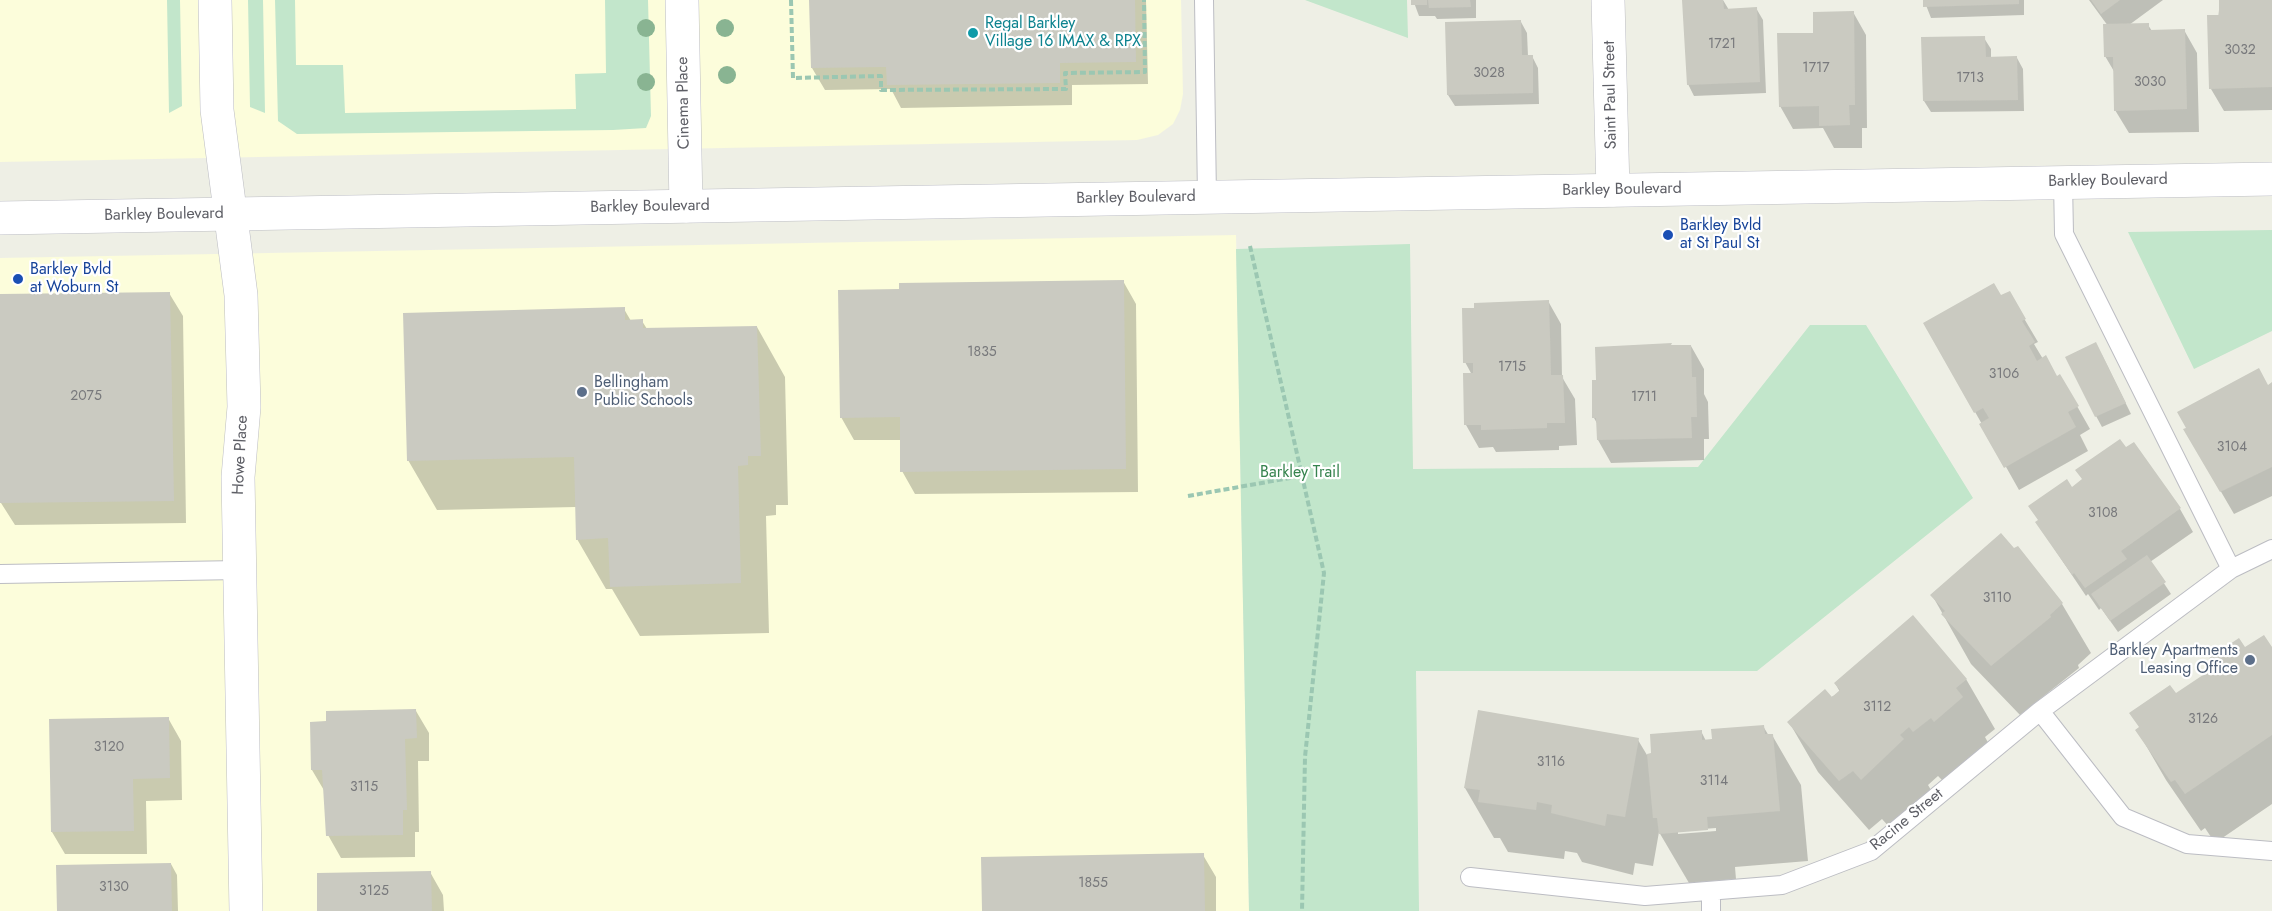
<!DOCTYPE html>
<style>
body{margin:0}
canvas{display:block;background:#eeefe5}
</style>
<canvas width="2272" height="911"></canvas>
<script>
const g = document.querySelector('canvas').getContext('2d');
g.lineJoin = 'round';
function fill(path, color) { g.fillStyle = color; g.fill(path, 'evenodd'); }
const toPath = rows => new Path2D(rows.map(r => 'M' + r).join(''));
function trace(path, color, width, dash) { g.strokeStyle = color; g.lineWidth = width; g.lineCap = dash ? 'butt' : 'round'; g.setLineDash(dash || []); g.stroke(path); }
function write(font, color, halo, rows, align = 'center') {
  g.font = font + ' Jost,sans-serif'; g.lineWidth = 4.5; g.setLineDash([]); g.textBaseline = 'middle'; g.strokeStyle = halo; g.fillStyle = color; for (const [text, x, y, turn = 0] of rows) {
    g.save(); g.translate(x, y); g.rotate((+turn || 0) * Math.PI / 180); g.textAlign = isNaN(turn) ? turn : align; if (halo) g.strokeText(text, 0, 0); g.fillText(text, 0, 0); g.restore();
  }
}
const commercial = toPath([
 [0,0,1181,0,1183,94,1180,110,1173,124,1158,135,1137,140,0,162],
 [1236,235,1249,911,0,911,0,258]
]);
const green = toPath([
 [167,0,180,0,182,106,169,113],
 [248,0,263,0,265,113,250,107],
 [275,0,295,0,296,65,343,65,345,113,576,109,575,74,606,73,605,0,648,0,651,116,646,128,613,130,297,134,278,121],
 [1305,0,1407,0,1408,38],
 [2272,230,2272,331,2194,369,2128,232],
 [1410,244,1413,469,1698,467,1810,325,1866,325,1973,498,1757,671,1416,671,1419,911,1249,911,1236,249]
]);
const shadow = toPath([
 [811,0,1146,0,1148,84,1072,85,1072,105,901,108,891,89,825,90,812,68],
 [1413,0,1476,0,1476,18,1437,19,1435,16,1419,16],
 [1704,0,1723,0,1729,10,1756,8,1763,20,1766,93,1694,96,1688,84],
 [1924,0,2024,0,2024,15,1931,18],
 [2089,0,2163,0,2129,25,2148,25,2152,31,2184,30,2197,53,2199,132,2129,133,2115,110,2115,73,2105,56,2108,26],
 [2220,0,2272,0,2272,110,2224,111,2211,89],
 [1853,12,1866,35,1867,128,1862,128,1862,148,1834,148,1823,128,1793,129,1780,106,1814,34],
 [1521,22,1527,33,1528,56,1532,56,1538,68,1539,104,1455,106,1448,95],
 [1984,38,1991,49,1991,58,2017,58,2023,69,2024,111,1931,112,1924,101],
 [1123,281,1136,304,1138,492,915,494,902,471,901,440,854,440,841,417],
 [169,293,183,316,186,523,15,525,1,503,0,296],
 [2009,293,2038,342,2034,344,2043,359,2057,378,2060,376,2090,429,2080,435,2088,451,2019,490,1925,323],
 [1548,301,1561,324,1562,377,1575,399,1577,445,1559,446,1559,450,1496,452,1493,447,1479,448,1466,425,1472,375,1465,362],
 [624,309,631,321,642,321,647,329,757,327,785,377,788,505,776,505,776,515,766,516,769,633,640,636,612,589,606,589,577,539,576,507,437,510,408,460],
 [1671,345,1691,346,1704,369,1704,394,1708,402,1709,439,1704,439,1704,460,1611,463,1598,440,1598,425,1594,418,1593,381,1597,381,1597,349],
 [2102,355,2131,414,2102,427,2096,416],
 [2268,386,2272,386,2272,496,2234,514,2185,430],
 [2072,489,2180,509,2193,532,2150,562,2171,594,2118,632,2101,608,2099,610,2088,594,2086,596,2037,523],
 [2017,548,2062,604,2091,653,2078,665,2079,668,2020,715,1971,664,1932,595],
 [2245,649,2272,650,2272,804,2215,843,2205,828,2201,831,2166,780,2137,730,2175,695],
 [1966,679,1995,729,1985,737,1991,748,1943,781,1938,776,1928,785,1931,790,1891,829,1882,819,1869,830,1818,772,1789,722,1840,692,1835,683],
 [416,711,429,733,429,761,418,761,419,832,415,832,415,857,341,858,328,835,325,792,312,770],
 [168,718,181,741,182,800,146,801,147,854,65,854,52,832],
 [1763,726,1769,736,1772,735,1801,785,1808,861,1735,867,1736,879,1689,883,1659,832,1653,866,1635,863,1633,875,1582,862,1577,853,1565,851,1564,859,1508,852,1500,838,1494,838,1465,788,1638,740,1647,755,1653,755,1701,731,1706,741],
 [1716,828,1716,831,1678,834,1678,831],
 [1203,855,1216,877,1216,911,983,911],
 [171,864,177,875,178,911,58,911],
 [430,872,443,895,444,911,319,911]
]);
const building = toPath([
 [809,0,1135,0,1136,62,1060,63,1060,83,887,85,886,67,811,68],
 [1411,0,1427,0,1427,5,1411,5],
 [1428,0,1470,0,1471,7,1429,8],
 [1682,0,1723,0,1724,9,1757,7,1760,82,1687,85],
 [1923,0,2019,0,2019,4,1923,7],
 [2091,0,2120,0,2101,14],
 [2219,0,2272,0,2272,87,2209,89,2207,15,2219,15],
 [1854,11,1855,105,1849,105,1850,125,1819,126,1819,106,1779,107,1777,33,1813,33,1813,12],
 [1521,20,1522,55,1533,55,1533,93,1447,95,1445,22],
 [2149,23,2149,30,2185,29,2187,109,2114,111,2113,57,2104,57,2103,24],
 [1985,36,1986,57,2017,56,2018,100,1923,101,1921,37],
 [1124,280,1126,469,900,472,900,417,840,418,838,290,899,289,899,283],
 [1994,283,2001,295,2010,291,2026,319,2022,321,2035,342,2029,346,2037,361,2046,355,2057,376,2060,374,2079,406,2068,412,2076,427,2004,468,1979,424,1989,418,1983,408,1974,413,1923,323],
 [170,292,174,501,0,503,0,294],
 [1549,300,1551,375,1563,375,1565,423,1547,423,1547,428,1481,430,1481,425,1464,425,1463,373,1473,373,1473,363,1463,363,1462,308,1474,308,1474,303],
 [625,307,625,320,643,319,643,328,757,326,761,456,748,456,748,465,738,466,741,583,610,587,608,538,576,540,574,457,407,461,403,313],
 [2096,342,2126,403,2095,417,2065,357],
 [1672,343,1671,345,1691,345,1692,377,1696,377,1697,417,1691,417,1692,438,1597,440,1596,418,1592,418,1592,380,1596,380,1595,347],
 [2259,368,2268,385,2272,382,2272,467,2220,492,2183,429,2186,428,2177,412],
 [2120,439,2126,447,2134,442,2181,508,2121,551,2127,559,2085,588,2074,573,2072,575,2035,522,2038,520,2028,506,2067,479,2072,487,2082,479,2075,470],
 [2001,533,2014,548,2018,546,2063,603,2050,615,2051,617,1991,666,1941,614,1945,611,1930,595],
 [2147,555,2166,582,2110,621,2091,594],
 [1913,615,1967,679,1956,688,1963,697,1934,722,1931,718,1913,732,1909,727,1900,735,1904,739,1861,780,1853,771,1839,781,1787,722,1825,689,1832,697,1840,690,1834,683],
 [2264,635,2272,647,2272,735,2185,794,2175,780,2171,782,2135,730,2139,727,2129,713,2170,685,2176,693,2215,667,2209,658,2239,638,2245,647],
 [416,709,417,738,405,739,407,810,403,810,403,835,326,836,322,770,311,770,310,722,326,721,326,711],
 [1478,710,1639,738,1625,817,1607,814,1605,826,1551,813,1552,805,1537,802,1536,810,1478,802,1480,790,1464,788],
 [169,717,170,778,133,779,134,831,51,832,49,719],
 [1764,725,1765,734,1773,734,1780,811,1707,817,1708,830,1659,834,1657,818,1653,818,1647,754,1651,753,1650,734,1702,730,1702,740,1712,739,1711,729],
 [1204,853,1205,911,982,911,981,857],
 [171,863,172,911,57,911,56,865],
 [431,871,432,911,317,911,317,873]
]);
const path = toPath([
 [791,0,793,78,881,76,881,90,1066,89,1065,73,1145,72,1144,0],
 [1250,246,1324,573,1305,757,1302,911],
 [1188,496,1301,476]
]);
const lane = toPath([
 [1204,0,1207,197],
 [2063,182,2064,234,2231,569],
 [0,574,240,570],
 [2040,711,2123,817,2187,844,2272,851],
 [1470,877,1645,896,1782,885,1871,851,2040,711,2231,569,2272,549],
 [1711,891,1711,911]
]);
const street = toPath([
 [215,0,217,110,241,295,244,407,238,477,246,911],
 [682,0,686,206],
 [1608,0,1613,190]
]);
const secondary = toPath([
 [0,218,2272,179]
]);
const trees = [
 [646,28],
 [725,28],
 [727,75],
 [646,82]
];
const markers = [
 [973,33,6,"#0f9aa8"],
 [1668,235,6,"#1a4fb4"],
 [18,279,6,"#1a4fb4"],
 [582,392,6,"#5c6f8a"],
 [2250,660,6,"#5c6f8a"]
];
const numberNames = [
 ["1721",1722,45],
 ["3032",2240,51],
 ["1717",1816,69],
 ["3028",1489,74],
 ["1713",1970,79],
 ["3030",2150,83],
 ["1835",982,353],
 ["1715",1512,368],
 ["3106",2004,375],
 ["2075",86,397],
 ["1711",1644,398],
 ["3104",2232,448],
 ["3108",2103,514],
 ["3110",1997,599],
 ["3112",1877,708],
 ["3126",2203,720],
 ["3120",109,748],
 ["3116",1551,763],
 ["3114",1714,782],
 ["3115",364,788],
 ["1855",1093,884],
 ["3130",114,888],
 ["3125",374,892]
];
const cultureNames = [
 ["Regal Barkley",985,24],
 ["Village 16 IMAX & RPX",985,42]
];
const streetNames = [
 ["Saint Paul Street",1611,95,-91],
 ["Cinema Place",684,103,-91],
 ["Barkley Boulevard",2108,181,-1],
 ["Barkley Boulevard",1622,190,-1],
 ["Barkley Boulevard",1136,198,-1],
 ["Barkley Boulevard",650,207,-1],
 ["Barkley Boulevard",164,215,-1],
 ["Howe Place",241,455,-87],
 ["Racine Street",1907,820,-39]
];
const transitNames = [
 ["Barkley Bvld",1680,226],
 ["at St Paul St",1680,244],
 ["Barkley Bvld",30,270],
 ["at Woburn St",30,288]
];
const serviceNames = [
 ["Bellingham",594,383],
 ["Public Schools",594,401],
 ["Barkley Apartments",2238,651,"right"],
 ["Leasing Office",2238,669,"right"]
];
const parkNames = [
 ["Barkley Trail",1300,473]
];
fill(commercial, '#fcfddb');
fill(green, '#c2e6cb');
fill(shadow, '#0003');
fill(building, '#cacac1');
trace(lane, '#bcbdc3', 20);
trace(street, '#bcbdc3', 34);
trace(secondary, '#bdbec5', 34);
trace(path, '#9bc7b2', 4, [6, 3]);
trace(lane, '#fff', 18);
trace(street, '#fff', 33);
trace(secondary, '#fff', 33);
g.fillStyle = '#89b492';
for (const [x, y] of trees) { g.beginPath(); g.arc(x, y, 9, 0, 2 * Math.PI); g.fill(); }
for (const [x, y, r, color] of markers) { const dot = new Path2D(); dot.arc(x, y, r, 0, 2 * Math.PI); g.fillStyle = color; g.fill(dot); trace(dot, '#fff', 2); }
write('14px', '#78797c', null, numberNames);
write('16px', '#0d838f', '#fff', cultureNames, 'left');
write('16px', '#5d5e65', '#fff', streetNames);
write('16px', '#164399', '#fff', transitNames, 'left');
write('16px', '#4e5e75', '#fff', serviceNames, 'left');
write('16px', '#36834e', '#fff', parkNames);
</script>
